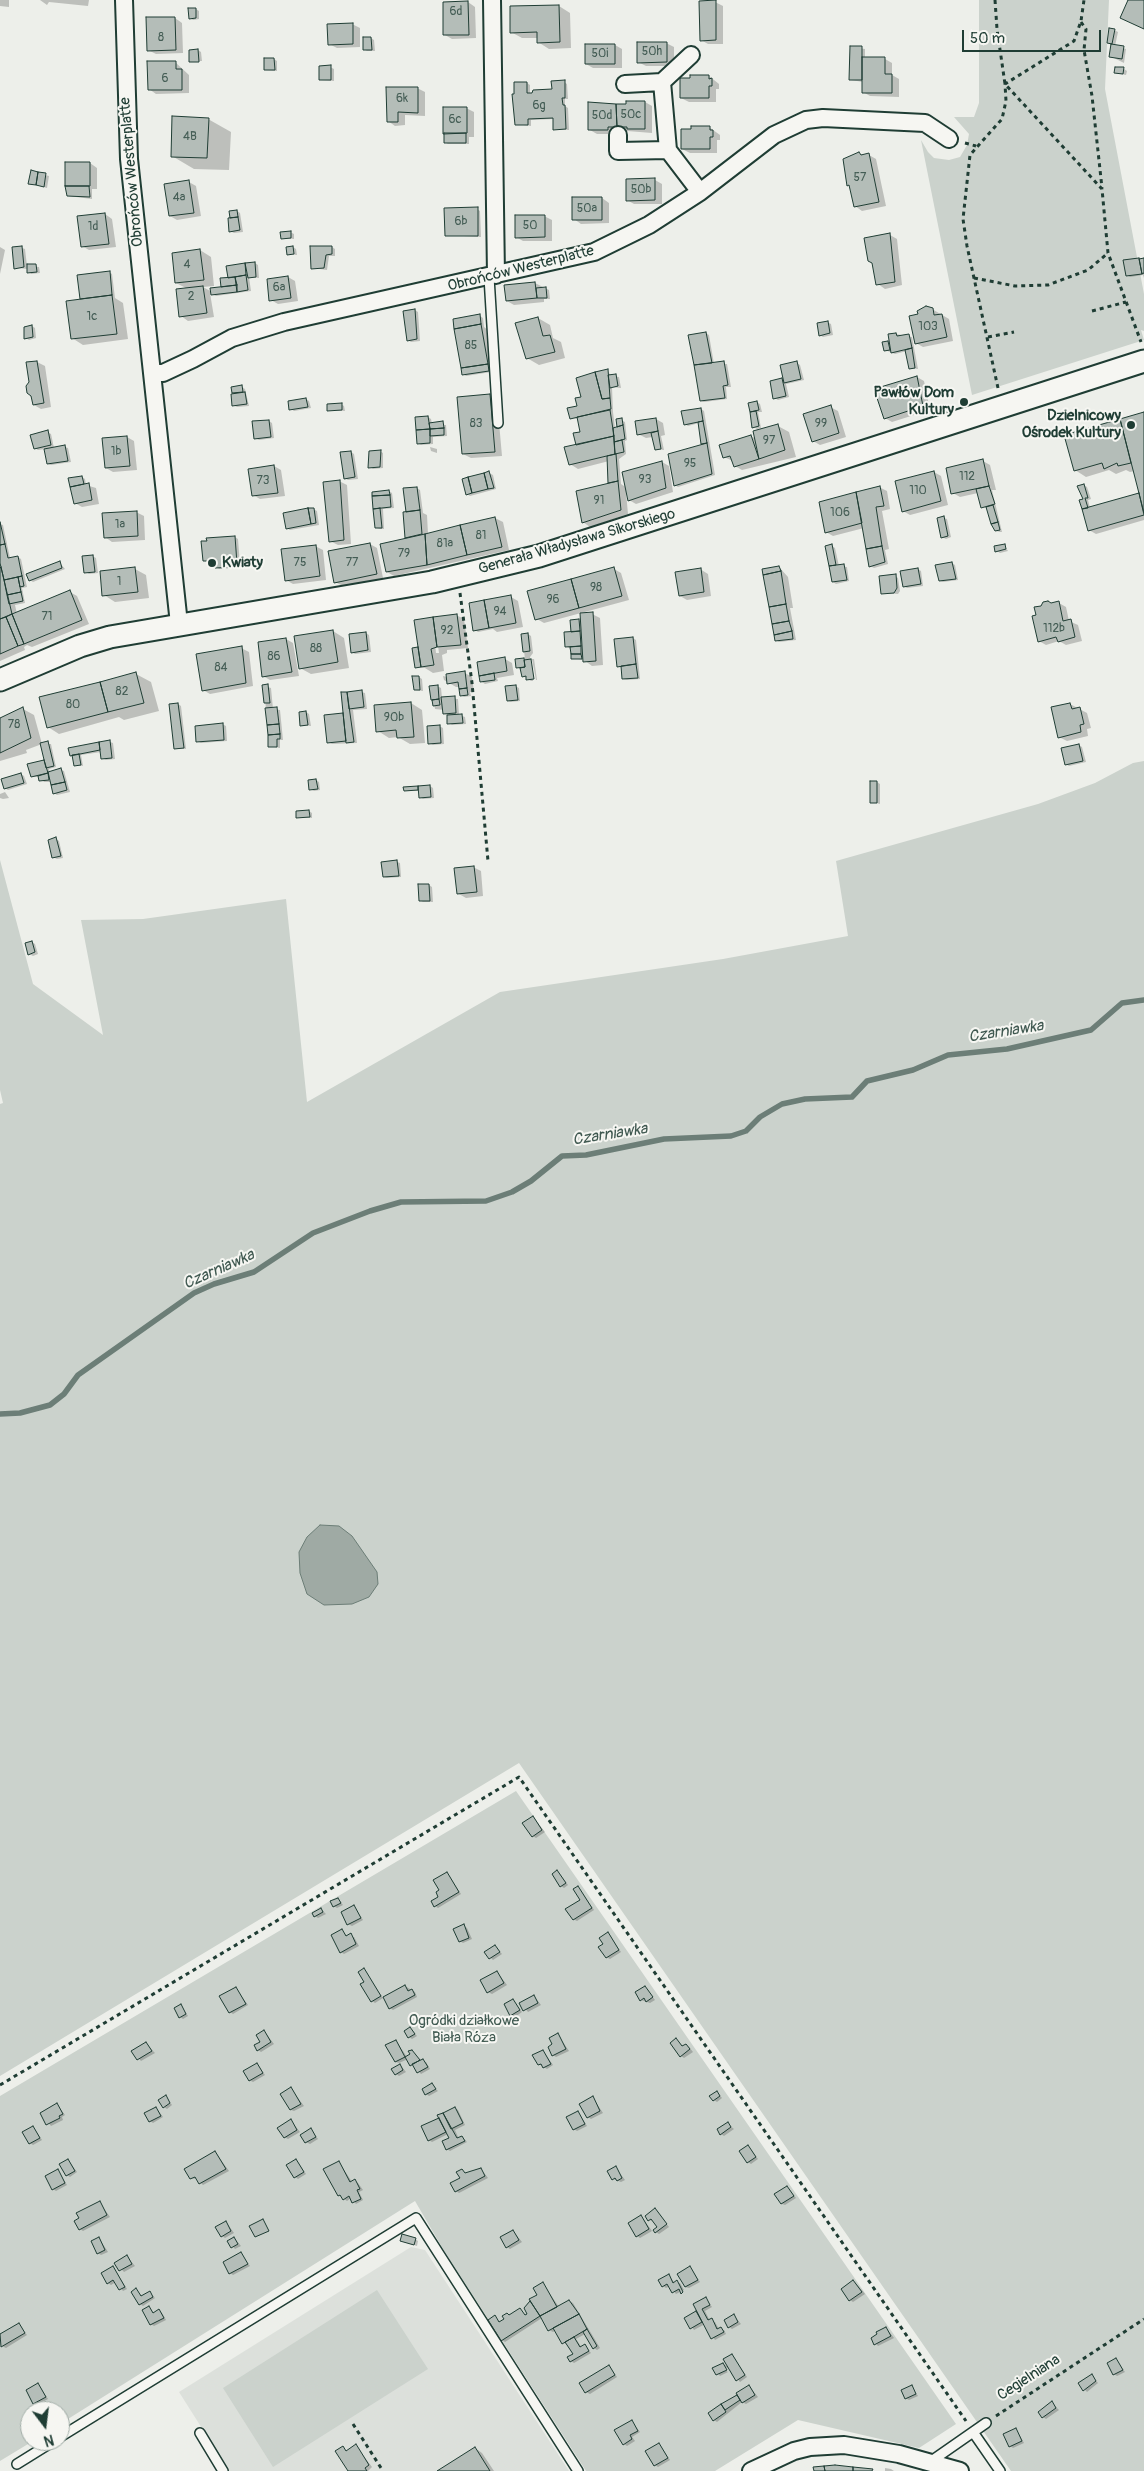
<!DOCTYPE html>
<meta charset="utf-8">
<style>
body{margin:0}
#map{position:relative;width:1144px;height:2471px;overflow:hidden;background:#edefea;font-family:Pangolin,sans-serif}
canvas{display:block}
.north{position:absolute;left:20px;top:2401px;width:50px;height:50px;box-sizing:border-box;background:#f6f6f2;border:1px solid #a0aca6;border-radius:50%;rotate:165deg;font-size:14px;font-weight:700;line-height:20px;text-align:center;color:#1f3d34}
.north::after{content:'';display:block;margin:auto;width:18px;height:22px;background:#1f3d34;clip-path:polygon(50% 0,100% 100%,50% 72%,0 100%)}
.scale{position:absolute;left:962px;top:30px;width:139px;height:22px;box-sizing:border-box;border:2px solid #1f3d34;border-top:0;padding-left:6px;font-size:15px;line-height:18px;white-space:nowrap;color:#1f3d34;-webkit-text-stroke:4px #f6f6f2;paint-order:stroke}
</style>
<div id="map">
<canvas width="1144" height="2471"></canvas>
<div class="north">N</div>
<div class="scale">50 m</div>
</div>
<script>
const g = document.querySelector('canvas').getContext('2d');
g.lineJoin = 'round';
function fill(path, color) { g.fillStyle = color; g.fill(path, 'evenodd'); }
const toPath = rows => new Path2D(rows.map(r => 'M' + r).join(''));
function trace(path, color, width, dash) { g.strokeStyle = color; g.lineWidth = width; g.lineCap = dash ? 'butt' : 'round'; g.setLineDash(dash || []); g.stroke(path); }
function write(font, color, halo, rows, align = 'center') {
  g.font = font + ' Pangolin,sans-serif'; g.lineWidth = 4; g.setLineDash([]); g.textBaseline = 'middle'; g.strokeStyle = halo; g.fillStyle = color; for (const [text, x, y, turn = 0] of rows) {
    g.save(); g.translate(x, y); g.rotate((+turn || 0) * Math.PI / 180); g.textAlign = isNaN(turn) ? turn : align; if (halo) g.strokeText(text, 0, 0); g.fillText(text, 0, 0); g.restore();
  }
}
const built = toPath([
 [411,2247,425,2250,569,2471,229,2471,179,2392]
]);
const green = toPath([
 [979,0,1109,0,1105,89,1144,294,1144,331,1141,330,1144,340,972,395,921,140,928,152,934,158,949,160,960,157,967,145,969,134,954,117,974,117,979,103],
 [1144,761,1144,2471,1011,2471,519,1763,0,2076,0,1104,3,1103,0,1090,0,860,33,984,103,1035,81,920,143,919,286,899,307,1102,500,992,723,959,848,936,836,861,1038,804,1095,783,1133,763],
 [516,1791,956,2424,919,2448,798,2420,715,2471,586,2471,443,2249,415,2201,60,2424,60,2411,30,2411,30,2441,33,2441,0,2461,0,2096],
 [377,2290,428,2369,273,2467,223,2388]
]);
const water = toPath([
 [320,1525,339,1526,352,1536,377,1572,378,1584,369,1597,352,1604,324,1605,307,1594,300,1573,299,1552,307,1537,320,1525]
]);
const shadow = toPath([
 [0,0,9,0,9,7,0,6],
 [40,0,89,0,88,6,49,2,47,5],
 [468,2,475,7,476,38,452,39,445,35],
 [715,2,723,6,723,44,708,44,701,40],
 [559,6,570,13,571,48,549,49,538,42,538,38,522,38,511,32],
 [196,9,199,11,199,19,193,20,190,18],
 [175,18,182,23,183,53,156,54,148,50,148,19],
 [352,24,360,28,360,47,337,48,329,44],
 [1114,30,1118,32,1115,46,1126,49,1124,63,1110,56,1112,45,1108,43],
 [371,38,374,40,375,51,367,51,364,49],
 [666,43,674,47,674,66,646,66,638,62],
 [615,45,622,49,622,68,593,68,586,64],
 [851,47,865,49,865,58,885,59,892,63,892,75,899,79,899,97,870,96,863,92,863,82,851,80],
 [198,50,201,52,202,61,190,61],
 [274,59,277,61,277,71,265,70],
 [175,62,189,75,189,93,156,94,149,89],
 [330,67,334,69,334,81,320,80],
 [1124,69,1127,71,1126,75,1115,73],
 [709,76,719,84,719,89,716,89,716,102,689,102,681,98],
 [564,82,567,84,568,99,565,99,565,106,568,108,569,130,554,129,554,119,531,120,531,126,516,124,515,95,527,83,530,85,530,94,553,90],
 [417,88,425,92,425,116,405,115,405,125,395,126,388,121],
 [645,102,652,106,652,133,615,130,615,134,597,134,590,130],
 [466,108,474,112,474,137,469,137,469,144,448,144,445,142],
 [208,119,231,132,229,170,194,169,172,156],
 [709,127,720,135,720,140,717,140,717,153,690,153,682,149],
 [853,154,869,155,876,159,886,206,862,211,855,206,851,186,848,185],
 [90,163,97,168,97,189,92,189,92,199,68,196],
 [32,172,49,176,47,188,29,183],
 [655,180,662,184,662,204,634,204,627,200],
 [189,182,196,186,201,216,177,220,170,216],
 [602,198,609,203,609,223,581,224,574,219],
 [477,209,480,211,481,237,446,235],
 [237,211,240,213,243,232,234,233,230,231,231,212],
 [105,214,112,219,116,247,89,250,82,246],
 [544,216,552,220,552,241,523,241,516,237],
 [290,232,294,234,294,239,282,238],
 [890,235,897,239,902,285,885,289,878,284],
 [0,247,5,250,0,274],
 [293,247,296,249,297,255,288,254],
 [332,247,335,249,335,256,329,256,327,270,312,268],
 [22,248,25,249,27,266,39,267,40,273,31,274,28,269,16,268],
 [200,250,211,257,214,286,203,287,212,292,222,288,229,278,228,267,255,263,258,265,259,278,249,277,251,291,216,296,210,293,214,317,188,321,181,316,188,289,176,283],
 [1144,259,1144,278,1143,275,1130,277,1127,275],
 [109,272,112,274,115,298,123,303,128,339,83,345,72,338,81,300,79,276],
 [288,277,295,281,298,301,278,304,271,300],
 [535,283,549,290,550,299,544,299,544,302,514,305,507,301,506,286],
 [932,309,949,319,953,341,923,347,916,343],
 [415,310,418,312,420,341,411,342,408,340,405,312],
 [480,316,483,318,484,327,488,330,491,372,466,376,463,374],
 [538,318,550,325,553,338,561,342,565,358,539,365,527,358],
 [827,322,831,324,833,335,823,337,820,335],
 [32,326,35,328,36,338,29,340,26,338],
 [706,333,709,335,714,364,727,364,731,387,726,387,727,399,704,402,701,401],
 [896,334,912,337,918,369,910,368,907,351,895,354,885,350,884,343,890,342],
 [37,362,45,366,51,407,41,409,34,405,28,386,30,382,27,363],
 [797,363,800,365,804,380,786,384,789,397,778,400,775,398,771,382,784,379],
 [607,370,611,376,619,377,621,388,612,387,613,412,615,428,619,428,621,420,625,422,627,440,625,441,626,454,619,459,621,484,627,488,662,462,669,466,673,492,636,504,629,500,628,492,626,492,628,514,590,527,583,522,612,484,609,482,609,461,578,469,570,464,579,445,582,433,579,419,571,418,582,398],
 [917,377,924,381,930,410,892,422,885,418],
 [242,387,245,389,249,406,237,407,233,405,232,388],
 [490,395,497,400,502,456,471,458,463,454],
 [306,399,309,401,311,408,294,411,291,409],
 [757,402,760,404,762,412,758,412,761,428,757,429,754,427,749,404],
 [341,404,344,406,345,411,329,410],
 [830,407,838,411,846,437,820,445,813,441],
 [701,409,704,411,715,475,678,487,675,485,703,445,699,423,688,426,685,424],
 [1144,413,1144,520,1096,534,1089,530,1084,485,1087,487,1091,499,1088,500,1090,508,1140,494,1135,471,1130,472,1126,470,1116,474,1109,470,1086,477,1075,470,1065,436],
 [428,417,431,419,432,424,446,425,447,436,433,437,433,444,421,445,418,443],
 [656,419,663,423,665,435,661,436,664,450,656,449,653,437,646,438,638,434],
 [269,421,272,423,274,438,259,440,255,438],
 [778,426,789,432,796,457,742,470,735,466,733,461,724,457,751,436,756,439],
 [47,432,51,434,54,448,65,447,68,448,71,462,51,465,48,464,45,449,38,450,35,448],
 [127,437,134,441,137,470,113,472,106,468],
 [430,447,437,449,437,453,431,451],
 [380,451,383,453,383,468,373,469,370,467],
 [351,452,354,454,358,479,348,480,345,478],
 [983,461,990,465,996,490,992,490,1002,532,1000,532,996,531,988,508,982,507,978,493,960,497,953,493],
 [274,466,281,470,285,496,260,499,253,495],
 [934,472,941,476,948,505,910,515,903,511],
 [489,473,493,475,496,489,470,496,467,494],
 [82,477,85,479,86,485,96,488,99,504,82,507,75,503,70,479],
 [339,481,347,485,351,544,338,545,330,541],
 [879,487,887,491,890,509,882,511,889,549,885,550,888,564,874,568,870,566,864,528,833,536,826,532],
 [417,488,420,490,423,513,427,515,428,534,495,518,503,522,509,550,394,576,387,572,407,539,404,513,410,512,404,489],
 [389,491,392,493,394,508,383,509,384,529,380,529,377,528,373,493],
 [313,509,317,511,319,525,290,530,287,528],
 [136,512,144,516,145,540,112,542,105,537],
 [944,518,947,519,951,537,946,539,942,537],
 [0,524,3,525,10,558,18,557,21,559,27,587,22,588,25,603,15,605,17,614,70,592,77,596,89,624,32,647,27,645,24,647,25,650,0,661,0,569,3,570,0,556],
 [235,537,238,539,240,565,237,565,237,568,219,569,212,562,204,561,208,542],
 [370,544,377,548,383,578,343,586,335,582],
 [1004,545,1008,551,1000,553,997,551],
 [315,546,323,550,326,580,293,584,286,580],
 [832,546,835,548,839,566,847,567,849,581,836,584,833,582,826,547],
 [92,556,96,558,98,573,89,574,86,572],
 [59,562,65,569,33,582,30,580],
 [952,563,955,565,958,580,943,582,940,581],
 [779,567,788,577,793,608,790,608,796,640,779,642,776,640],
 [135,569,146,575,149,598,115,602,104,595],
 [614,569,621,573,629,600,581,613,592,614,600,618,603,665,592,666,584,660,572,658,572,650,566,646,574,633,579,620,581,622,581,613,544,623,537,619],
 [700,569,708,574,711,596,687,600,680,596],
 [918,569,921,571,923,586,907,588,904,586],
 [895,576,898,578,900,591,898,594,882,593],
 [511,597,518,601,523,627,497,632,493,629,478,632,475,630],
 [1059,603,1066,607,1069,621,1078,625,1082,641,1066,645,1059,641,1046,645,1039,641,1052,604],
 [456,615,464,619,468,648,447,650,447,653,442,655,444,671,433,673,425,668,416,667,413,649,419,650,415,621],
 [433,625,435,625,439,653,436,653],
 [333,631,344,638,349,668,311,674,300,668],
 [366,633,369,635,371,652,355,654,352,652],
 [528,634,531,636,533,653,530,657,533,681,531,681,523,676,516,660,525,659,522,635],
 [633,638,636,640,640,679,627,680,623,679,622,668,618,666],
 [286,639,293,643,299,676,270,680,263,676],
 [241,648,249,652,253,686,210,694,203,690],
 [505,659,512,663,514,675,497,678,498,681,485,684,482,682],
 [532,659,534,659,537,680,536,680],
 [465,673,472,677,474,692,470,692,471,696,464,697,461,695,460,687,456,687,444,680,443,676,447,677],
 [136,674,151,682,159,711,124,720,119,717,59,734,48,727],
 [419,677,422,679,423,691,415,690],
 [264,686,271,688,273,709,280,710,283,740,280,740,280,748,269,746],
 [437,686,441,688,442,698,458,699,459,715,465,717,466,724,452,725,449,723,448,716,444,713,444,710,435,709,431,687],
 [515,686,519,688,520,701,511,702,508,701],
 [361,692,365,693,367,709,353,710,357,743,332,744,328,742,326,716,344,714],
 [411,703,422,710,425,743,410,744,398,737,389,738,378,731],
 [178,704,181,706,186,749,175,748],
 [1070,704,1087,713,1091,728,1087,729,1088,736,1067,741,1059,737],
 [23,709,34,715,42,744,51,744,56,767,49,769,50,773,61,770,64,771,70,792,57,795,54,793,51,782,44,782,40,777,32,777,29,764,46,761,42,744,26,750,27,753,0,761,0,718],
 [306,712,309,714,311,726,301,725],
 [222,724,226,726,227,741,201,743,197,741],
 [439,726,443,728,444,744,433,745,429,743],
 [110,742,113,743,115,759,106,760,102,758,101,752,81,755,83,766,75,765,70,749],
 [1079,745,1082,747,1086,762,1069,766,1066,764],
 [21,774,24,776,27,784,8,790,5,788],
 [316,780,319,782,320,790,314,791,310,789],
 [877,782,880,784,880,804,872,802],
 [430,786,433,788,434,798,423,799,420,797,420,791,405,790,405,788],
 [5,792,9,798,3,799,0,798,0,794],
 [309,811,312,813,312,818,297,817],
 [56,839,59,841,63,858,57,859,53,857],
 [397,862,400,863,401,877,387,878,384,877],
 [473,867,481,871,483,896,466,898,459,894],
 [429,885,432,887,433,902,423,902,420,900],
 [32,942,35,944,38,954,33,956,29,954],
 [533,1817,545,1832,536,1838,533,1836],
 [557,1871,568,1885,564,1888,561,1886],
 [447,1873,461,1894,438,1908,435,1906],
 [578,1887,594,1910,577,1921,573,1919,581,1900],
 [338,1899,343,1905,337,1908,334,1906],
 [354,1907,363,1920,352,1926,348,1924],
 [321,1909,326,1914,318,1918,315,1916],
 [464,1926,467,1928,472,1939,463,1943,460,1941],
 [342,1931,348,1937,354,1937,359,1946,344,1954,341,1952],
 [608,1934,621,1952,610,1959,606,1957,605,1944],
 [495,1946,502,1954,493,1960,486,1953],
 [364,1970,383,1998,375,2003,372,2001,366,1982],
 [497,1972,507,1985,492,1994,488,1992],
 [405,1986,415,1992,417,1997,393,2010,390,2008],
 [645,1987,655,2000,650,2003,641,2000],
 [236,1989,248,2005,233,2014,230,2012],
 [534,1996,541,2005,528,2012,521,2003],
 [513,2000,522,2012,515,2017,511,2015],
 [181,2005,188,2016,183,2019,180,2017],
 [410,2028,417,2036,412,2039,409,2037],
 [264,2031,274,2044,261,2052,258,2050],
 [558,2035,569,2051,556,2057,553,2055,554,2045],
 [676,2040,684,2047,686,2045,689,2047,693,2052,684,2058,681,2056],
 [396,2041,407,2057,412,2055,412,2051,421,2061,426,2062,430,2069,421,2074,408,2059,399,2063,396,2062],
 [146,2044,155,2053,141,2061,133,2052],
 [543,2051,553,2065,547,2069,539,2064],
 [257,2064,265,2075,253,2082,249,2080],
 [400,2065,406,2072,399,2076,396,2074],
 [432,2085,438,2091,429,2096,426,2094],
 [291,2089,304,2106,294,2111,291,2110],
 [717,2092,722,2098,717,2102,714,2100],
 [166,2097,172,2105,167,2109,164,2107],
 [593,2098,603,2113,591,2119,588,2117],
 [57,2105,65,2115,62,2117,63,2120,51,2126,41,2113],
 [156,2108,163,2117,153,2123,150,2121],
 [455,2108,458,2110,465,2125,455,2130,459,2139,462,2137,467,2142,450,2151,447,2149,450,2139,448,2134,432,2142,429,2140,440,2118],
 [578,2112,587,2126,577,2131,574,2129],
 [291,2121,300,2132,288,2139,284,2137],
 [728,2124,734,2129,724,2136,721,2134],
 [33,2127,42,2140,33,2145,30,2143],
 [311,2130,318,2139,310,2144,306,2142],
 [748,2147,758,2159,751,2164,748,2162],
 [215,2152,229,2171,203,2185,197,2179,191,2178],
 [68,2160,77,2172,70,2177,67,2175],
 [296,2160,306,2174,298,2179,295,2177],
 [339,2162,352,2182,355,2181,358,2183,363,2190,359,2192,363,2200,356,2204,351,2198,347,2201,339,2195],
 [616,2168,625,2180,621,2182,613,2179],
 [481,2169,488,2178,459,2193,456,2191,462,2170,466,2174],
 [58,2171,67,2185,56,2191,53,2189],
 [787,2187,796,2198,785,2205,782,2204],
 [100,2203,110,2217,83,2231,80,2229],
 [655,2209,669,2227,659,2234,656,2232,658,2228,653,2221,649,2220],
 [641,2216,652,2231,640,2238,637,2236],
 [226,2222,234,2233,225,2238,222,2236],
 [513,2231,522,2242,510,2249,507,2247],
 [99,2238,108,2252,101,2255,98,2253],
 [234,2238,241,2246,235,2249,229,2241],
 [415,2239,418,2241,417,2246,404,2242],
 [241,2254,250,2266,233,2275,230,2273],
 [127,2257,135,2266,124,2272,116,2263],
 [113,2267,127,2289,123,2291,116,2282,111,2285,108,2283],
 [690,2268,700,2282,689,2288,685,2287],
 [669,2276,675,2283,680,2283,684,2290,676,2294,670,2286,666,2288,663,2286],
 [854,2281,865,2294,853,2302,850,2300],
 [543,2284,559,2307,569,2301,573,2303,600,2348,597,2350,594,2348,585,2334,576,2339,582,2348,585,2346,591,2353,574,2363,571,2361,574,2355,568,2344,563,2343,556,2330,553,2332,549,2330,542,2318,505,2342,502,2340,489,2320,495,2317,501,2323,520,2309,526,2316,529,2314,527,2304,538,2295],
 [136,2290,143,2297,150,2293,155,2298,143,2306,140,2304],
 [706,2299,712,2307,705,2311,710,2321,715,2322,719,2329,724,2330,726,2334,715,2340,705,2324,694,2330,686,2318,698,2312],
 [149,2307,154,2313,159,2311,162,2313,166,2320,154,2326,151,2324,144,2310],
 [734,2316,741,2324,732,2329,729,2327],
 [19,2325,27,2335,6,2348,2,2346,0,2336],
 [886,2328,894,2338,878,2346,872,2339],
 [732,2355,747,2377,740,2382,731,2370,722,2365,721,2368,728,2372,720,2376,714,2369,723,2364,730,2368,725,2360],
 [1116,2360,1125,2372,1117,2376,1114,2374],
 [609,2366,617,2377,590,2394,586,2392,581,2384],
 [1092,2376,1098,2383,1087,2392,1080,2384],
 [38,2384,48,2399,37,2405,34,2403],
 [749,2386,758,2397,746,2404,742,2402,717,2422,714,2420,710,2413],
 [912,2387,918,2396,909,2400,906,2398],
 [1052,2403,1059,2410,1046,2419,1043,2417],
 [632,2422,640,2432,632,2437,635,2441,627,2446,624,2444],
 [1016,2429,1024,2443,1013,2448,1010,2446],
 [659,2444,670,2460,658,2467,655,2465],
 [356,2446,372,2467,368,2471,349,2471,343,2448,347,2451],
 [475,2448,482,2453,494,2471,439,2471],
 [885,2468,891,2469,894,2471,885,2471]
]);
const stream = toPath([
 [0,1414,20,1413,50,1405,64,1394,78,1375,194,1293,214,1284,254,1272,313,1233,370,1211,401,1202,486,1201,512,1192,531,1181,562,1156,586,1155,664,1139,731,1136,746,1131,760,1117,782,1104,805,1099,852,1097,867,1081,913,1070,948,1055,1007,1049,1091,1030,1122,1003,1144,1000]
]);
const building = toPath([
 [716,0,716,40,700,41,699,1,716,0],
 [1128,0,1144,0,1144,29,1120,18,1128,0],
 [468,1,469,35,443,35,443,2,468,1],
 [559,5,560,42,537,43,537,32,510,33,510,6,559,5],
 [188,8,196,8,196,18,189,19,188,8],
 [146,17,175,17,176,50,147,51,146,17],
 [353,23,353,44,328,45,327,24,353,23],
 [1109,28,1115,29,1112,44,1107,43,1109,28],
 [363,37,371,37,372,50,363,50,363,37],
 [637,42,667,42,667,62,637,63,637,42],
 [585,44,615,44,615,64,585,64,585,44],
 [1111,44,1124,46,1122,59,1109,57,1111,44],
 [850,46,862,46,862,80,849,80,850,46],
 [198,49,199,62,189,62,189,50,198,49],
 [862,57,885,57,885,74,892,74,892,93,862,93,862,57],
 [264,58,274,58,275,70,264,70,264,58],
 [147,61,176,61,176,69,182,69,182,90,148,90,147,61],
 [331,65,331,80,319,80,319,66,331,65],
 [1115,67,1124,67,1123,74,1114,73,1115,67],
 [690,75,709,75,709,79,712,78,712,86,709,86,709,98,680,98,680,78,690,78,690,75],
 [565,80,565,98,562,98,563,105,565,105,566,129,553,130,553,118,528,119,528,125,515,125,512,94,514,94,514,82,527,82,527,93,532,93,533,90,552,89,551,81,565,80],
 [386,87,418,87,418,113,398,112,398,122,387,122,386,87],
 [626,101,645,101,645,129,627,129,627,127,617,127,616,104,626,104,626,101],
 [588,102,616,104,617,127,608,127,608,130,588,130,588,102],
 [443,107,467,107,467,133,443,134,443,107],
 [172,116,209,118,207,158,171,157,172,116],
 [691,126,710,126,710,130,713,130,713,137,710,137,710,149,681,149,681,129,691,129,691,126],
 [444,133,466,133,466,143,444,143,444,133],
 [859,152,861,155,869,153,879,202,854,207,849,185,847,186,843,159,859,152],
 [65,162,90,162,90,186,65,186,65,162],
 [31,170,38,172,36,185,28,184,31,170],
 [38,172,46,173,44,187,36,185,38,172],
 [655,178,655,200,626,201,626,179,655,178],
 [189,180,194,213,169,216,164,184,189,180],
 [65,186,89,186,90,197,67,196,65,186],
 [572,197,602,197,602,220,572,220,572,197],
 [478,207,478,236,445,236,444,208,478,207],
 [237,210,238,217,230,218,229,211,237,210],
 [105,213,109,244,81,247,77,216,105,213],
 [515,215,545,215,545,237,515,238,515,215],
 [238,217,240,230,229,232,228,218,238,217],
 [291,231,291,238,281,239,280,232,291,231],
 [890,233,895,282,876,285,872,263,868,261,864,238,890,233],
 [22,246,24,267,14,269,12,247,22,246],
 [293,246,294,254,287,255,286,247,293,246],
 [310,246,332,246,332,254,326,255,324,268,311,269,310,246],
 [200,249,204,280,175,283,172,253,200,249],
 [1139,258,1142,274,1126,276,1123,260,1139,258],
 [1144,258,1144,273,1142,274,1139,259,1144,258],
 [255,262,256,277,248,278,245,263,255,262],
 [245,263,246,275,228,278,226,266,245,263],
 [27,264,36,264,37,272,27,273,27,264],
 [110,271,112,295,80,299,77,275,110,271],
 [246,275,248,290,237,292,235,277,246,275],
 [288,276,291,298,269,301,267,279,288,276],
 [235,277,237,285,221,287,220,278,235,277],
 [535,282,537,298,506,301,504,285,535,282],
 [237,285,237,292,211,295,210,288,237,285],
 [203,286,207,313,179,317,176,289,203,286],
 [546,287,547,298,537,298,536,288,546,287],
 [112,295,117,334,71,339,66,301,112,295],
 [926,306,933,308,934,315,942,314,947,337,915,344,909,316,918,314,917,311,926,306],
 [415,309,417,339,407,341,403,311,415,309],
 [480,314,481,324,454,329,453,319,480,314],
 [538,317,543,336,550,335,555,352,526,359,515,323,538,317],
 [828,321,830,333,819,336,817,323,828,321],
 [481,324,488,364,461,368,454,329,481,324],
 [32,325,33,337,24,339,24,327,32,325],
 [706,332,712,363,694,365,688,335,706,332],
 [896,333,897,336,909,334,912,348,891,353,888,334,896,333],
 [888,341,890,350,884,351,882,342,888,341],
 [912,348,915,368,909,369,905,350,912,348],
 [37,361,44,403,33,405,31,396,27,393,26,386,29,382,26,362,37,361],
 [724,361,728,385,723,386,725,398,700,401,694,365,724,361],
 [797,361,801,379,784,383,780,365,797,361],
 [488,364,489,371,462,375,461,368,488,364],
 [608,369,610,398,602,399,595,372,608,369],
 [595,372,602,399,610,398,611,409,570,419,567,408,577,406,575,398,581,397,576,378,595,372],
 [616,374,618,386,610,388,608,375,616,374],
 [917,376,923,406,884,419,874,389,917,376],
 [782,378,786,396,773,399,770,381,782,378],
 [242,385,243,392,232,393,231,387,242,385],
 [245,392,247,404,232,406,231,394,245,392],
 [490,394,495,452,462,454,457,397,490,394],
 [306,398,308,407,289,410,288,401,306,398],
 [757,401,759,410,750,412,748,403,757,401],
 [342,403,342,410,327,411,327,404,342,403],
 [831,405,839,433,812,442,803,414,831,405],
 [701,408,703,421,684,425,681,411,701,408],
 [610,410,614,436,576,445,573,433,580,432,577,417,610,410],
 [756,411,759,426,752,428,750,412,756,411],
 [1144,412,1144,513,1120,419,1144,412],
 [428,416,430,429,416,430,415,417,428,416],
 [622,418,623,425,617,427,616,419,622,418],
 [656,418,658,431,637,435,635,421,656,418],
 [1120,419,1131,463,1118,466,1117,463,1104,469,1102,463,1074,471,1064,435,1120,419],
 [269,420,271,437,254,439,252,421,269,420],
 [443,421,444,428,430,429,429,423,443,421],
 [703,421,707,443,701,444,698,422,703,421],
 [778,424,785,450,759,459,753,431,778,424],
 [623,425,625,439,614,442,613,428,623,425],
 [444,428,444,435,430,436,430,429,444,428],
 [430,429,430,443,417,444,416,430,430,429],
 [48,430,51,445,34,449,30,435,48,430],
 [658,431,661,449,655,450,651,433,658,431],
 [751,435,759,459,734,467,730,456,723,458,719,445,751,435],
 [127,436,130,466,105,468,102,438,127,436],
 [614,436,615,454,569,465,564,447,614,436],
 [622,440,624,452,615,454,614,442,622,440],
 [707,443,712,474,674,486,668,454,707,443],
 [65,445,68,461,47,464,44,449,65,445],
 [381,450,380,467,368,468,369,451,381,450],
 [351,451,355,477,344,479,340,452,351,451],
 [616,454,618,481,608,483,607,456,616,454],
 [983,459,989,486,951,494,946,468,983,459],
 [662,461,666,488,628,501,622,472,662,461],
 [274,465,278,493,252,496,248,469,274,465],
 [489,471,494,488,488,489,484,473,489,471],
 [934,471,941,501,902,512,895,481,934,471],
 [484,473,488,489,472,493,468,477,484,473],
 [82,476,84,484,70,487,68,478,82,476],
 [468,477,472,493,466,495,462,479,468,477],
 [340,480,344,540,329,542,323,482,340,480],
 [618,481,621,510,582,523,576,491,618,481],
 [89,483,92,500,74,504,70,487,89,483],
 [1084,484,1088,498,1085,498,1088,508,1082,509,1079,500,1083,499,1077,486,1084,484],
 [880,486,884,506,876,507,882,546,866,549,856,492,880,486],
 [989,486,995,504,981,508,976,489,989,486],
 [417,487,420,510,406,512,403,488,417,487],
 [389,490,390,495,372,496,372,492,389,490],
 [856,492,862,523,825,533,819,502,856,492],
 [1139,493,1144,515,1088,531,1082,509,1139,493],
 [390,495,391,507,373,509,372,496,390,495],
 [993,505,998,522,991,524,986,507,993,505],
 [308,508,314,508,316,523,311,524,308,508],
 [308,508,311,524,286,529,283,513,308,508],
 [380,508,382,528,375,528,373,509,380,508],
 [420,510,422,534,405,538,403,512,420,510],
 [137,511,138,536,104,538,102,513,137,511],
 [944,516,948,536,941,538,937,518,944,516],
 [495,517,502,547,467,555,460,525,495,517],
 [0,522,5,544,0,545,0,522],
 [998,522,1000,530,995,531,991,524,998,522],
 [460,525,467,555,427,565,425,534,460,525],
 [425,534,427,565,386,572,380,544,425,534],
 [235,536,237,564,234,564,235,567,215,568,209,561,203,561,201,541,207,541,206,538,235,536],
 [370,543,377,574,334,583,328,551,370,543],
 [5,544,8,558,18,556,22,576,4,580,0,563,0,545,5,544],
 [832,544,836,565,829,566,825,546,832,544],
 [1005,544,1006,549,995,552,994,546,1005,544],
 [316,545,320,576,285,581,281,549,316,545],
 [882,546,885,562,869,567,866,549,882,546],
 [93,555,95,572,84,573,82,556,93,555],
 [60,561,62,568,29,581,26,574,60,561],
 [952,562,956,579,939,581,935,565,952,562],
 [844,564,847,580,832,582,829,566,844,564],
 [779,566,781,571,763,575,762,569,779,566],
 [1,567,12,614,0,619,0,568,1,567],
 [135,567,138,592,102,596,100,571,135,567],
 [614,567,622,596,579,608,571,579,614,567],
 [701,568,704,592,679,596,675,572,701,568],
 [918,568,921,584,903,587,900,571,918,568],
 [781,571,786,604,769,607,763,575,781,571],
 [896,574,897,588,894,593,881,594,879,576,896,574],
 [22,576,24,586,20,587,18,577,22,576],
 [18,577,21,592,7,595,4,580,18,577],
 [571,579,579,608,535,620,527,591,571,579],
 [70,590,82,620,24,644,12,614,70,590],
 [21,592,23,601,9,604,7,595,21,592],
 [511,595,516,623,489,628,484,600,511,595],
 [484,600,489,628,473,631,469,603,484,600],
 [1048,601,1051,603,1059,601,1063,621,1071,619,1075,637,1058,642,1056,637,1038,642,1032,616,1036,615,1034,607,1041,606,1043,602,1048,601],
 [786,604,789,621,772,624,769,607,786,604],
 [593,612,596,661,583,662,580,613,593,612],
 [12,614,24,644,18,646,6,617,12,614],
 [457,614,461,645,437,647,433,617,457,614],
 [6,617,18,646,0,654,0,619,6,617],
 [433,617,437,647,431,649,434,665,421,667,414,620,433,617],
 [579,619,580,631,571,632,570,620,579,619],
 [789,621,792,631,774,635,772,624,789,621],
 [333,630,338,662,299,669,294,636,333,630],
 [580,631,581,646,565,647,564,632,580,631],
 [792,631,793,639,775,641,774,635,792,631],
 [366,632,368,650,351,653,349,634,366,632],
 [528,633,530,651,523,652,521,634,528,633],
 [633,637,636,664,617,667,614,639,633,637],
 [286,638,292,672,262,677,258,642,286,638],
 [242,646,246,683,202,691,196,654,242,646],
 [581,646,581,654,571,654,570,647,581,646],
 [418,647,421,667,415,668,412,648,418,647],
 [571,654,581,654,582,659,571,659,571,654],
 [505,657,507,671,479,676,477,662,505,657],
 [524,658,525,667,516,668,515,659,524,658],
 [531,659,534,679,526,680,526,676,522,677,520,668,525,667,524,660,531,659],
 [636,664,638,678,622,679,621,666,636,664],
 [465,671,467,688,459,689,458,682,447,684,446,674,465,671],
 [136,672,144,703,108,712,100,682,136,672],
 [494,673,495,680,480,682,479,676,494,673],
 [412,676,419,676,420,690,414,690,412,676],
 [100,682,108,712,47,728,39,697,100,682],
 [268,684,270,703,264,703,262,685,268,684],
 [438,685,439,699,431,700,429,686,438,685],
 [516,685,518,700,507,701,505,686,516,685],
 [467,688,468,695,460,696,459,689,467,688],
 [362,690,364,707,349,709,347,692,362,690],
 [341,692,347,692,354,742,346,743,341,692],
 [455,696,456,713,443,714,441,697,455,696],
 [439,699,440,705,433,706,432,700,439,699],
 [411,702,414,737,397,738,396,730,376,732,374,705,411,702],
 [178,703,184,748,174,749,169,704,178,703],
 [1070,703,1072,709,1080,707,1084,724,1080,725,1081,732,1058,738,1051,707,1070,703],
 [23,707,31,738,0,753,0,718,23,707],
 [277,707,279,724,267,725,265,708,277,707],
 [306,711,308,725,300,726,299,712,306,711],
 [343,713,346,741,327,743,324,715,343,713],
 [462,714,463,723,447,724,447,715,462,714],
 [223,723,224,740,196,742,195,726,223,723],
 [279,724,280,734,268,735,267,725,279,724],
 [440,725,441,743,428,744,427,726,440,725],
 [280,734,280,739,277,739,277,747,268,747,268,735,280,734],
 [110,740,112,758,101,759,99,742,110,740],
 [48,741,54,766,46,768,40,743,48,741],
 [99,742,100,750,70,756,68,748,99,742],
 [1079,744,1083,761,1065,765,1061,748,1079,744],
 [79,754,81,765,74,766,72,755,79,754],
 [44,760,48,773,31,777,27,764,44,760],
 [61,768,65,782,51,785,48,772,61,768],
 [21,773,24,783,4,789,1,779,21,773],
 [48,773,49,780,39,781,38,776,48,773],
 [316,779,318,789,309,790,308,780,316,779],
 [870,781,877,781,877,803,870,803,870,781],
 [65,782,67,790,53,794,51,785,65,782],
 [430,785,431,797,419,798,418,786,430,785],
 [418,786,418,790,404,791,403,787,418,786],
 [309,810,310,817,296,818,296,811,309,810],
 [56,837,61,856,52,858,48,840,56,837],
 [397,860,399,876,383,877,381,862,397,860],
 [474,866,477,892,457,894,454,868,474,866],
 [418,884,429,884,430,901,419,901,418,884],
 [32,941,35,952,28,955,25,943,32,941],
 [533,1816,542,1830,532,1837,522,1823,533,1816],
 [557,1870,566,1883,560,1887,552,1874,557,1870],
 [447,1872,459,1892,434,1907,431,1901,438,1897,436,1892,439,1890,433,1880,447,1872],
 [578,1886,592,1908,573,1920,565,1909,580,1900,573,1889,578,1886],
 [338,1898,341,1903,333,1907,330,1901,338,1898],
 [354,1905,361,1918,347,1925,341,1912,354,1905],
 [321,1908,323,1912,314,1917,312,1913,321,1908],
 [464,1924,469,1938,459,1942,453,1929,464,1924],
 [342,1929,346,1936,351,1933,356,1944,340,1953,331,1935,342,1929],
 [608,1932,619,1950,606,1958,598,1947,603,1944,599,1938,608,1932],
 [495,1945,500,1952,489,1959,484,1952,495,1945],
 [364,1968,381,1996,371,2002,360,1984,364,1982,358,1972,364,1968],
 [497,1971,504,1983,487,1993,480,1980,497,1971],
 [405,1985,408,1991,412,1989,415,1995,389,2009,383,1997,405,1985],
 [645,1986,653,1997,646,2002,644,1998,640,2001,635,1992,645,1986],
 [236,1987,246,2004,229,2013,219,1996,236,1987],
 [534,1995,538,2003,523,2011,519,2003,534,1995],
 [513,1999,520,2010,510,2016,504,2004,513,1999],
 [181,2004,186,2014,179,2018,174,2008,181,2004],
 [410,2027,415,2034,408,2038,404,2031,410,2027],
 [264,2030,271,2042,257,2051,254,2045,260,2042,256,2035,264,2030],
 [558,2033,566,2049,552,2056,548,2047,552,2044,549,2038,558,2033],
 [676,2038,682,2046,686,2044,690,2049,680,2057,670,2043,676,2038],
 [396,2040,405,2057,395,2062,385,2045,396,2040],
 [146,2042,152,2051,137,2060,131,2051,146,2042],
 [412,2050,420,2060,410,2066,405,2057,410,2054,408,2051,412,2050],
 [543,2050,551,2064,543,2068,541,2064,538,2065,532,2055,543,2050],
 [423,2059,428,2067,417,2073,412,2064,423,2059],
 [257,2063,263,2073,249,2081,243,2071,257,2063],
 [400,2064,403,2070,395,2075,391,2069,400,2064],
 [432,2083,436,2089,425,2095,422,2089,432,2083],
 [291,2087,301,2104,290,2110,280,2094,291,2087],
 [717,2091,720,2096,713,2101,709,2096,717,2091],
 [166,2095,170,2103,163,2108,158,2100,166,2095],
 [593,2096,600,2111,587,2118,579,2104,593,2096],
 [57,2103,63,2114,59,2116,60,2118,46,2125,40,2113,57,2103],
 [156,2107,161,2116,149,2122,144,2113,156,2107],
 [455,2107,463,2123,451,2129,443,2113,455,2107],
 [578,2111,585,2124,573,2130,566,2117,578,2111],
 [443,2113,457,2138,462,2136,465,2141,446,2150,442,2141,449,2138,437,2115,443,2113],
 [439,2118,446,2132,428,2141,421,2126,439,2118],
 [291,2119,297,2130,284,2138,277,2128,291,2119],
 [728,2122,731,2127,720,2135,717,2129,728,2122],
 [33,2126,40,2138,29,2144,22,2132,33,2126],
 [311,2128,316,2137,305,2143,300,2135,311,2128],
 [748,2145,756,2157,747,2163,739,2151,748,2145],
 [215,2151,226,2169,199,2184,195,2177,190,2179,184,2169,215,2151],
 [68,2159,75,2171,66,2176,59,2164,68,2159],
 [296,2159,304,2172,294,2178,286,2165,296,2159],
 [339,2161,350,2182,355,2179,360,2189,357,2190,361,2199,352,2203,349,2196,343,2200,340,2195,338,2196,323,2169,339,2161],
 [616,2166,622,2178,617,2181,615,2178,612,2180,607,2171,616,2166],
 [481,2168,485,2176,455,2192,450,2183,460,2178,456,2172,462,2169,465,2173,481,2168],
 [58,2169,65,2183,52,2190,45,2176,58,2169],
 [787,2186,794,2196,781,2204,774,2194,787,2186],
 [100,2201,107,2215,79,2230,74,2221,79,2218,76,2213,100,2201],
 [655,2208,667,2224,655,2233,653,2230,657,2227,651,2219,648,2221,645,2216,655,2208],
 [641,2215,649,2229,636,2237,628,2223,641,2215],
 [263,2219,269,2231,255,2237,249,2226,263,2219],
 [226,2221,231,2231,221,2237,215,2227,226,2221],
 [513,2230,519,2240,506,2248,500,2237,513,2230],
 [402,2234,416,2238,414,2245,400,2241,402,2234],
 [99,2237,105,2250,97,2254,91,2241,99,2237],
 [234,2237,238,2244,231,2248,227,2241,234,2237],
 [241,2252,248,2264,229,2274,223,2262,241,2252],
 [127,2255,132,2264,119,2271,114,2263,127,2255],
 [113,2266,125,2287,119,2290,113,2280,107,2284,101,2273,113,2266],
 [690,2266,698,2280,685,2287,677,2274,690,2266],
 [669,2274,673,2283,677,2280,683,2292,681,2294,679,2289,672,2293,667,2284,662,2287,658,2280,669,2274],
 [853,2280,862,2292,849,2301,841,2289,853,2280],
 [543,2282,557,2307,540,2316,529,2299,537,2295,533,2288,543,2282],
 [136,2288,141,2296,150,2291,153,2297,139,2305,131,2292,136,2288],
 [706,2297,710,2305,702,2309,708,2320,712,2318,717,2329,721,2327,724,2332,711,2339,693,2304,706,2297],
 [569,2300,579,2314,548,2331,540,2316,569,2300],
 [530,2301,540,2316,501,2341,488,2320,495,2315,499,2322,504,2319,502,2316,507,2313,509,2315,520,2308,525,2315,527,2314,524,2308,530,2301],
 [149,2306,153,2313,159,2309,164,2318,150,2325,142,2310,149,2306],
 [696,2311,702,2322,690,2329,684,2318,696,2311],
 [579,2314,587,2329,562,2344,553,2328,579,2314],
 [734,2314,738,2322,728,2328,724,2320,734,2314],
 [19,2323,25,2333,1,2347,0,2334,19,2323],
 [886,2327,891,2336,874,2345,871,2338,877,2334,876,2332,886,2327],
 [587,2329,597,2346,593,2349,583,2332,587,2329],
 [574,2337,580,2347,585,2344,589,2351,570,2362,567,2357,573,2354,565,2342,574,2337],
 [732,2354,745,2375,736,2381,723,2359,732,2354],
 [1116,2358,1123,2370,1113,2375,1107,2363,1116,2358],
 [723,2363,727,2370,716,2375,712,2368,723,2363],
 [609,2365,615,2375,585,2393,579,2383,609,2365],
 [1092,2374,1096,2381,1083,2391,1078,2383,1092,2374],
 [38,2383,46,2397,33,2404,26,2390,38,2383],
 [749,2385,755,2395,742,2403,736,2393,749,2385],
 [912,2385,916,2394,905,2399,901,2390,912,2385],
 [737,2395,740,2400,725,2410,721,2404,737,2395],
 [1052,2401,1056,2408,1042,2418,1038,2412,1052,2401],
 [721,2404,726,2412,713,2421,708,2413,721,2404],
 [632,2420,638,2431,630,2435,632,2439,623,2445,614,2430,632,2420],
 [1016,2428,1022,2441,1009,2447,1003,2434,1016,2428],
 [659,2443,668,2458,654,2466,645,2451,659,2443],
 [356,2444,369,2465,365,2468,367,2471,348,2471,335,2451,343,2446,346,2451,356,2444],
 [475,2447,490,2471,437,2471,475,2447],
 [835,2465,853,2467,853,2471,825,2471,824,2466,835,2465],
 [824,2466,825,2471,814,2471,813,2467,824,2466],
 [853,2467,873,2469,872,2471,853,2471,853,2467]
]);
const path = toPath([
 [995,0,997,29,1005,84,1102,189,1108,253,1141,342],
 [1081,22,1086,29,1084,50,1092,96,1102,188],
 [965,143,976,146],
 [974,278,1015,286,1048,285,1088,270,1108,253],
 [1092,311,1126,302],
 [988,337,1014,332],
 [998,388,967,246,963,219,970,155,1002,119,1006,101,1005,84,1074,41,1081,21,1084,0],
 [460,593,472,683,488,861],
 [0,2085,519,1777,966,2421],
 [996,2416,1144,2319],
 [353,2424,383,2471]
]);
const service = toPath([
 [489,277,498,423],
 [973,2432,1000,2471],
 [200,2433,223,2471],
 [60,2437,416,2218,578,2471],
 [930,2462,986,2423],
 [17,2464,54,2441]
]);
const minor = toPath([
 [124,0,129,159,179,624],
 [492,0,496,275],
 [662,82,691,55],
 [625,84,662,82,668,150,700,192],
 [618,135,618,151,668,150],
 [154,373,163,373,193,359,232,338,284,322,594,252,649,225,700,192,774,135,806,120,823,118,925,123,949,139],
 [751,2471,794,2451,810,2447,844,2445,899,2454,960,2471]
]);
const tertiary = toPath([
 [0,680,80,646,110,637,432,582,539,556,1144,361]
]);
const markers = [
 [964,402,5,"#1f3d34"],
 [1131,425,5,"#1f3d34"],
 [212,563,5,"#1f3d34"]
];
const numberNames = [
 ["6d",456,12],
 ["8",161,38],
 ["50h",652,52],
 ["50i",600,54],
 ["6",165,79],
 ["6k",402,99],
 ["6g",539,106],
 ["50c",631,115],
 ["50d",602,116],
 ["6c",455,120],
 ["4B",190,137],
 ["57",860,178],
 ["50b",641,190],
 ["4a",179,198],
 ["50a",587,209],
 ["6b",461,222],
 ["50",530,226],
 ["1d",93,227],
 ["4",187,265],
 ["6a",279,288],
 ["2",191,297],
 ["1c",92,317],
 ["103",928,327],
 ["85",471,346],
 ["83",476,424],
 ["99",821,424],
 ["97",769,441],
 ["1b",116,452],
 ["95",690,464],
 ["112",967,477],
 ["93",645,480],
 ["73",263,481],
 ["110",918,491],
 ["91",599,501],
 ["106",840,513],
 ["1a",120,525],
 ["81",481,536],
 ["81a",445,544],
 ["79",404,554],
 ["75",300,563],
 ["77",352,563],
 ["1",119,582],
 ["98",596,588],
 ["96",553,600],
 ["94",500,612],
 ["71",47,617],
 ["112b",1054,629],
 ["92",447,631],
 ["88",316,649],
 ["86",274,657],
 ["84",221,668],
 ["82",122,692],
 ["80",73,705],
 ["90b",394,718],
 ["78",14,725]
];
const streetNames = [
 ["Obrońców Westerplatte",132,172,-95],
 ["Obrońców Westerplatte",521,269,-14],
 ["Generała Władysława Sikorskiego",577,542,-16],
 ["Cegielniana",1029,2378,-33]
];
const poiNames = [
 ["Pawłów Dom",954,393],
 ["Kultury",954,410],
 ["Dzielnicowy",1121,416],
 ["Ośrodek Kultury",1121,433],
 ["Kwiaty",222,563,"left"]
];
const parkNames = [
 ["Ogródki działkowe",464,2021],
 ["Biała Róza",464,2038]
];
const waterNames = [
 ["Czarniawka",1006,1032,-9],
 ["Czarniawka",610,1135,-9],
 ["Czarniawka",219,1270,-24]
];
fill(built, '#dce0db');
fill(green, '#cbd2cc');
fill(water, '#9faaa4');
trace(water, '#6c7e77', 1);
fill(shadow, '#0003');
trace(stream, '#6c7e77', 5.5);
fill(building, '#b4bdb8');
trace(building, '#1f3d34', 1);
trace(service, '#1f3d34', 12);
trace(minor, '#1f3d34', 20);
trace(tertiary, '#1f3d34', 25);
trace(path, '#1f3d34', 3, [4, 4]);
trace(service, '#f6f6f2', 9);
trace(minor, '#f6f6f2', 16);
trace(tertiary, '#f6f6f2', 21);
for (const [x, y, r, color] of markers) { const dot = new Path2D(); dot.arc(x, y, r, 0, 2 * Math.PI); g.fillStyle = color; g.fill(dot); trace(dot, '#f6f6f2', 2); }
write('12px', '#445d55', null, numberNames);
write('15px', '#1f3d34', '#f6f6f2', streetNames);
write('bold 15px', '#1f3d34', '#f6f6f2', poiNames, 'right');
write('15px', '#415b52', '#f6f6f2', parkNames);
write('italic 16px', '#3f5850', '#f6f6f2', waterNames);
</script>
